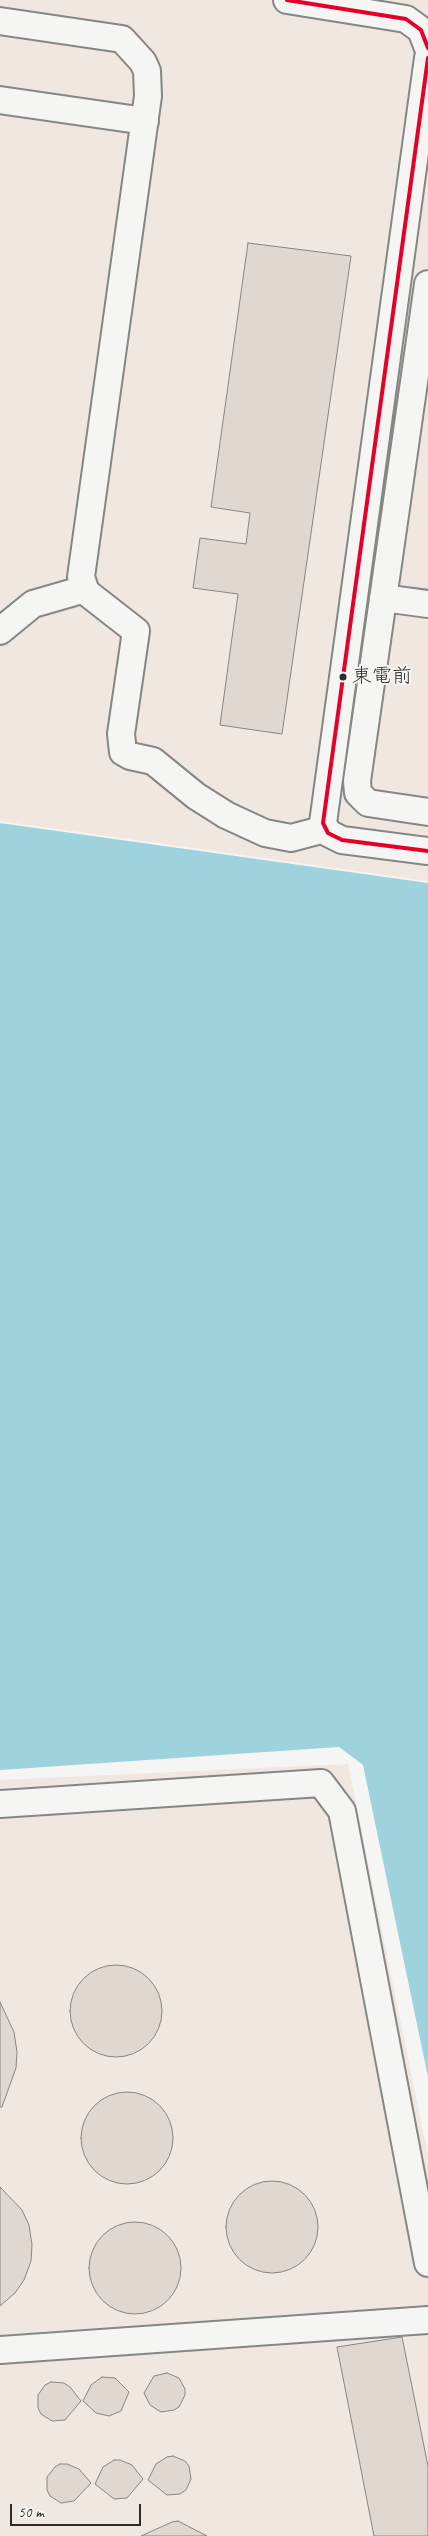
<!DOCTYPE html>
<meta charset="utf-8">
<style>
body{margin:0}
#map{position:relative;width:428px;height:2536px;overflow:hidden;background:#f5f5f3;font-family:Caveat,sans-serif}
canvas{display:block}
.scale{position:absolute;left:10px;top:2504px;width:131px;height:22px;box-sizing:border-box;border:2px solid #2b2b2b;border-top:0;padding-left:6px;font-size:15px;line-height:18px;white-space:nowrap;color:#2b2b2b;-webkit-text-stroke:4px #f6f6f2;paint-order:stroke}
</style>
<div id="map">
<canvas width="428" height="2536"></canvas>
<div class="scale">50 m</div>
</div>
<script>
const g = document.querySelector('canvas').getContext('2d');
g.lineJoin = 'round';
function fill(path, color) { g.fillStyle = color; g.fill(path, 'evenodd'); }
const toPath = rows => new Path2D(rows.map(r => 'M' + r).join(''));
function trace(path, color, width, dash) { g.strokeStyle = color; g.lineWidth = width; g.lineCap = dash ? 'butt' : 'round'; g.setLineDash(dash || []); g.stroke(path); }
function write(font, color, halo, rows, align = 'center') {
  g.font = font + ' Caveat,"Klee One",sans-serif'; g.lineWidth = 4; g.setLineDash([]); g.textBaseline = 'middle'; g.strokeStyle = halo; g.fillStyle = color; for (const [text, x, y, turn = 0] of rows) {
    g.save(); g.translate(x, y); g.rotate((+turn || 0) * Math.PI / 180); g.textAlign = isNaN(turn) ? turn : align; if (halo) g.strokeText(text, 0, 0); g.fillText(text, 0, 0); g.restore();
  }
}
const built = toPath([
 [0,0,428,0,428,881,0,821],
 [348,1764,428,2156,428,2536,0,2536,0,1780]
]);
const water = toPath([
 [0,823,428,883,428,2077,363,1765,339,1747,0,1770]
]);
const building = toPath([
 [248,243,351,256,282,734,220,725,238,594,193,588,200,538,246,544,250,513,211,507,248,243],
 '70 2011a46 46 0 1 1 92 0a46 46 0 1 1-92 0Z',
 [0,2002,14,2032,17,2052,16,2068,2,2107,0,2107,0,2002],
 '81 2138a46 46 0 1 1 92 0a46 46 0 1 1-92 0Z',
 '226 2227a46 46 0 1 1 92 0a46 46 0 1 1-92 0Z',
 [0,2187,22,2210,29,2225,32,2245,31,2261,24,2280,15,2293,0,2306,0,2187],
 '89 2268a46 46 0 1 1 92 0a46 46 0 1 1-92 0Z',
 [402,2337,428,2466,428,2536,374,2536,337,2347,402,2337],
 [167,2373,179,2378,185,2389,185,2395,179,2407,174,2410,161,2412,150,2405,144,2393,154,2376,167,2373],
 [102,2377,115,2378,129,2392,121,2411,109,2416,96,2413,83,2401,91,2385,102,2377],
 [51,2382,64,2383,70,2387,81,2401,65,2420,52,2421,41,2414,38,2408,38,2395,45,2385,51,2382],
 [173,2456,185,2461,189,2466,191,2479,186,2490,180,2494,167,2495,148,2480,156,2464,167,2457,173,2456],
 [114,2460,120,2460,132,2465,143,2479,127,2498,114,2499,95,2484,103,2467,114,2460],
 [60,2464,67,2464,79,2469,91,2483,74,2501,61,2503,50,2496,47,2490,47,2477,55,2467,60,2464],
 [178,2521,207,2536,141,2536,172,2522,178,2521]
]);
const minor = toPath([
 [287,0,406,19,421,30,428,48],
 [0,21,122,39,143,62,147,71,148,96,81,577,86,592,136,631,121,734,123,752,130,756,153,761,196,796,226,815,265,833,291,838,325,829],
 [428,58,323,823,328,833,342,840,428,851],
 [0,100,145,121],
 [428,284,357,781,358,793,368,803,428,812],
 [383,598,428,604],
 [0,631,33,604,85,589],
 [0,1804,321,1783,342,1811,428,2263],
 [0,2350,428,2320]
]);
const bus1 = toPath([
 [287,0,406,19,421,30,428,48],
 [428,58,323,823,328,833,342,840,428,851]
]);
const markers = [
 [343,677,4.5,"#2b2b2b"]
];
const busNames = [
 ["東電前",352,677]
];
fill(built, '#efe7e0');
fill(water, '#9ed3de');
fill(building, '#e1d7d1');
trace(building, '#868685', 1);
trace(minor, '#868685', 30);
trace(minor, '#f5f5f3', 26);
trace(bus1, '#e4002b', 4);
for (const [x, y, r, color] of markers) { const dot = new Path2D(); dot.arc(x, y, r, 0, 2 * Math.PI); g.fillStyle = color; g.fill(dot); trace(dot, '#f6f6f2', 2); }
write('20px', '#2b2b2b', '#f6f6f2', busNames, 'left');
</script>
